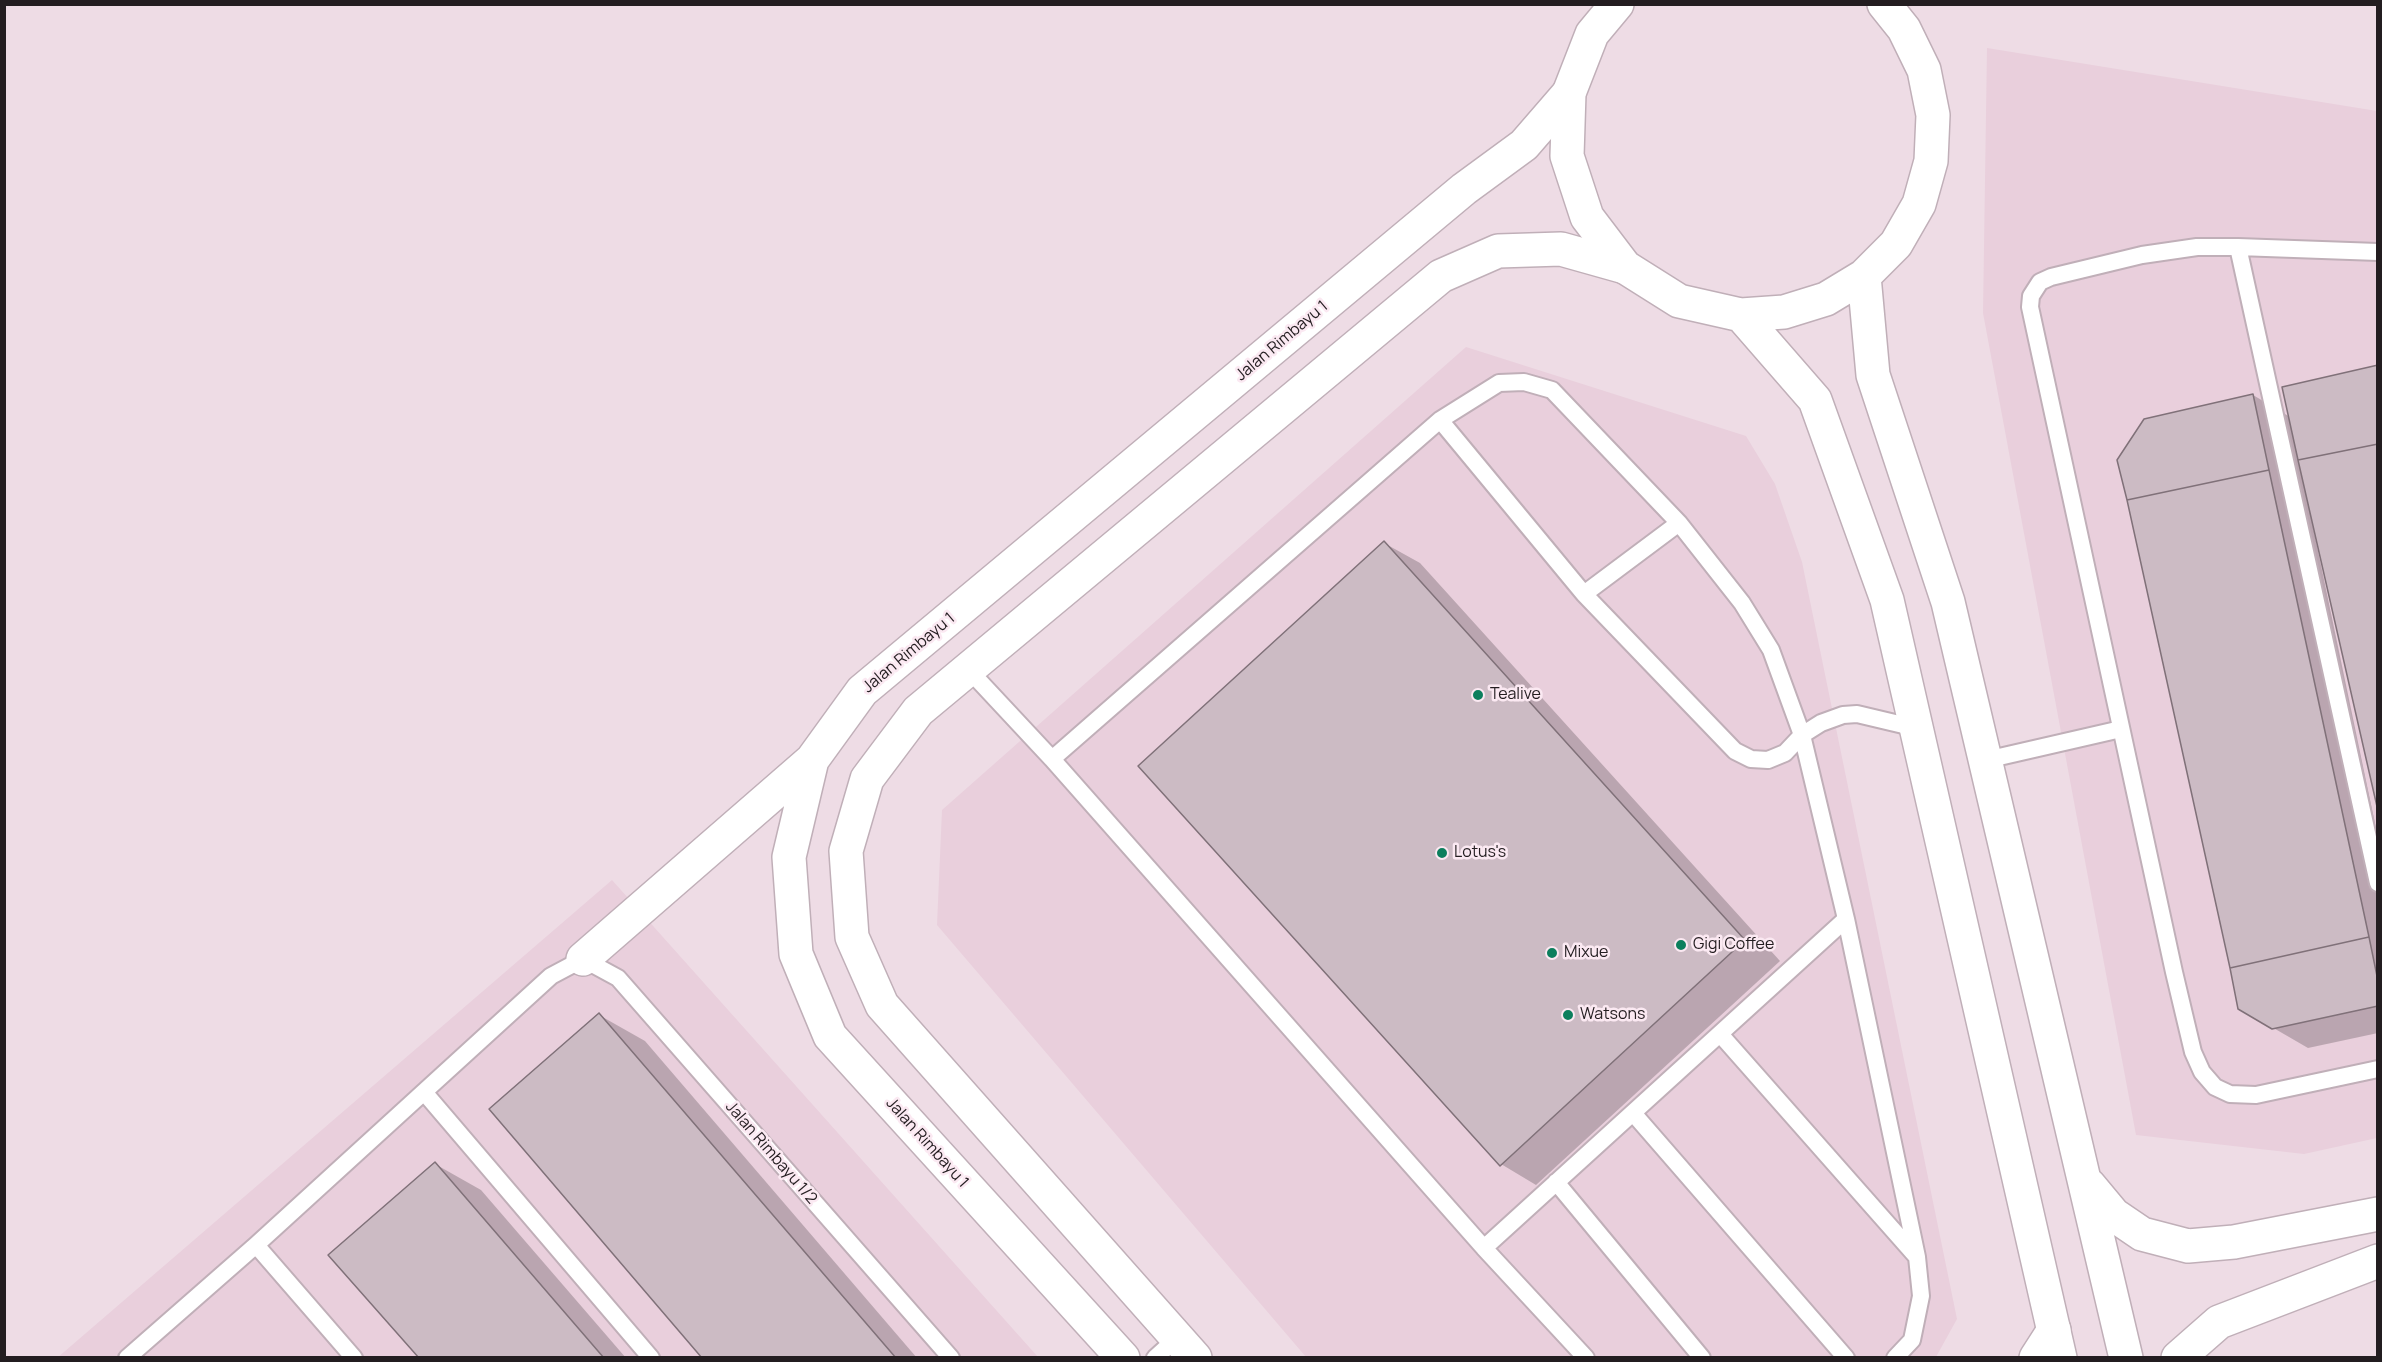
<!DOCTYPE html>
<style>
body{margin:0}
#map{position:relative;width:2382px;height:1362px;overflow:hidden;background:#eedce5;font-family:Manrope,sans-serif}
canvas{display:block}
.frame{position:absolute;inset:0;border:6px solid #231d20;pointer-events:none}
</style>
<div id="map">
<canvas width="2382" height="1362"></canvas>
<div class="frame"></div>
</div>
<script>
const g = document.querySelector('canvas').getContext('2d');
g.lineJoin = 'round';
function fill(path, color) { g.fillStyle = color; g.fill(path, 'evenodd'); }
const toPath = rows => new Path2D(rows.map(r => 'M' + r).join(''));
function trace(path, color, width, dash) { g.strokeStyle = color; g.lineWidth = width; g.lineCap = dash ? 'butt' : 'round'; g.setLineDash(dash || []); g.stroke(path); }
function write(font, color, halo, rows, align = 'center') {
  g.font = font + ' Manrope,sans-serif'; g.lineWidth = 5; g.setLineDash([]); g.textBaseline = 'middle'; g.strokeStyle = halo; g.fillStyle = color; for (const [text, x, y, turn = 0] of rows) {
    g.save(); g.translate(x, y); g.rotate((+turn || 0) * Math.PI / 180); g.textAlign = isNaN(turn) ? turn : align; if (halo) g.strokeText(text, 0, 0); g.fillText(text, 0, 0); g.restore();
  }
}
const built = toPath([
 [1987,48,2377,111,2377,1138,2304,1154,2136,1135,1983,313],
 [1466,347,1746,436,1775,484,1802,562,1957,1319,1936,1357,1306,1357,937,925,942,810],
 [612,880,1038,1357,57,1358]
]);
const shadow = toPath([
 [2253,395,2290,417,2378,838,2378,1033,2308,1048,2239,1008],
 [1384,543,1420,563,1780,961,1536,1185,1501,1164],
 [599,1015,645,1041,917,1358,704,1358],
 [435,1164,481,1190,626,1358,421,1358]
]);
const building = toPath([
 [2378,365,2378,444,2298,460,2282,387,2378,365],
 [2253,394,2269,470,2127,500,2117,460,2144,419,2253,394],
 [2378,444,2378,811,2298,460,2378,444],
 [2269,470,2369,937,2230,968,2127,500,2269,470],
 [1384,541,1745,940,1500,1166,1138,766,1384,541],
 [2369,937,2378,981,2378,1006,2272,1029,2238,1009,2230,968,2369,937],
 [599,1013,896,1358,702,1358,489,1109,599,1013],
 [435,1162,604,1358,419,1358,328,1255,435,1162]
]);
const service = toPath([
 [2238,247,2378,883],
 [2378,252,2238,247,2197,247,2142,255,2051,277,2040,282,2031,296,2030,307,2174,972,2193,1052,2202,1072,2215,1087,2230,1094,2256,1095,2378,1069],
 [1440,420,1584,594,1735,751,1751,759,1768,760,1785,753,1802,735,1821,723,1843,715,1857,714,1916,728],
 [1584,594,1679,523],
 [968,669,1052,759,1484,1248,1586,1358],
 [1052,759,1440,420,1499,383,1524,382,1552,390,1679,523,1742,603,1771,650,1802,735,1846,919,1917,1257,1921,1296,1912,1340,1895,1358],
 [1986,760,2121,729],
 [1720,1034,1916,1256],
 [424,1092,651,1358],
 [1633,1113,1846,1358],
 [1556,1182,1702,1358],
 [256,1245,354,1358],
 [1484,1248,1846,919],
 [127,1358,256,1245,551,976,583,959,618,978,951,1358],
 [1155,1358,1177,1338]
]);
const minor = toPath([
 [583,959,812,760],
 [1123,1358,830,1036,796,954,789,857,812,760,862,691,1464,189,1524,145,1569,93],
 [1195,1358,882,1005,852,937,846,851,867,779,918,711,1441,276,1498,251,1561,249,1625,267],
 [2036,1358,2054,1330]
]);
const tertiary = toPath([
 [1617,4,1592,34,1569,93,1567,156,1587,217,1625,267,1679,301,1741,315,1784,312,1826,299,1864,276,1896,244,1919,204,1931,161,1933,115,1924,70,1904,29,1884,4],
 [1864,276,1873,375,1948,602,2126,1358],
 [1741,315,1815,400,1887,600,2060,1358],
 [2089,1185,2114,1215,2142,1234,2188,1246,2234,1242,2378,1214],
 [2178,1358,2219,1322,2378,1261]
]);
const markers = [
 [1478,695,6,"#0c7f5d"],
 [1442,853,6,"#0c7f5d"],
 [1681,945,6,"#0c7f5d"],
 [1552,953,6,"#0c7f5d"],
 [1568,1015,6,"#0c7f5d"]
];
const streetNames = [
 ["Jalan Rimbayu 1",1282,341,-40],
 ["Jalan Rimbayu 1",909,653,-40],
 ["Jalan Rimbayu 1",927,1143,48],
 ["Jalan Rimbayu 1/2",771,1153,49]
];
const poiNames = [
 ["Tealive",1490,695],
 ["Lotus's",1454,853],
 ["Gigi Coffee",1693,945],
 ["Mixue",1564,953],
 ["Watsons",1580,1015]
];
fill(built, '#e9cfdc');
fill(shadow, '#0003');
fill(building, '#ccbbc4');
trace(building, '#807179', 1.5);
trace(service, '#c0afb8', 20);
trace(minor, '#c0afb8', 36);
trace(tertiary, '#c0afb8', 36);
trace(service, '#fff', 16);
trace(minor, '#fff', 33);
trace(tertiary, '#fff', 33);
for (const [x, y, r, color] of markers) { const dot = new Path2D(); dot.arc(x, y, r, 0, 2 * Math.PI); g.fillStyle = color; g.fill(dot); trace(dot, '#fbe9f2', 2); }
write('16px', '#231d20', '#fbe9f2', streetNames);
write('16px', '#231d20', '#fbe9f2', poiNames, 'left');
</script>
